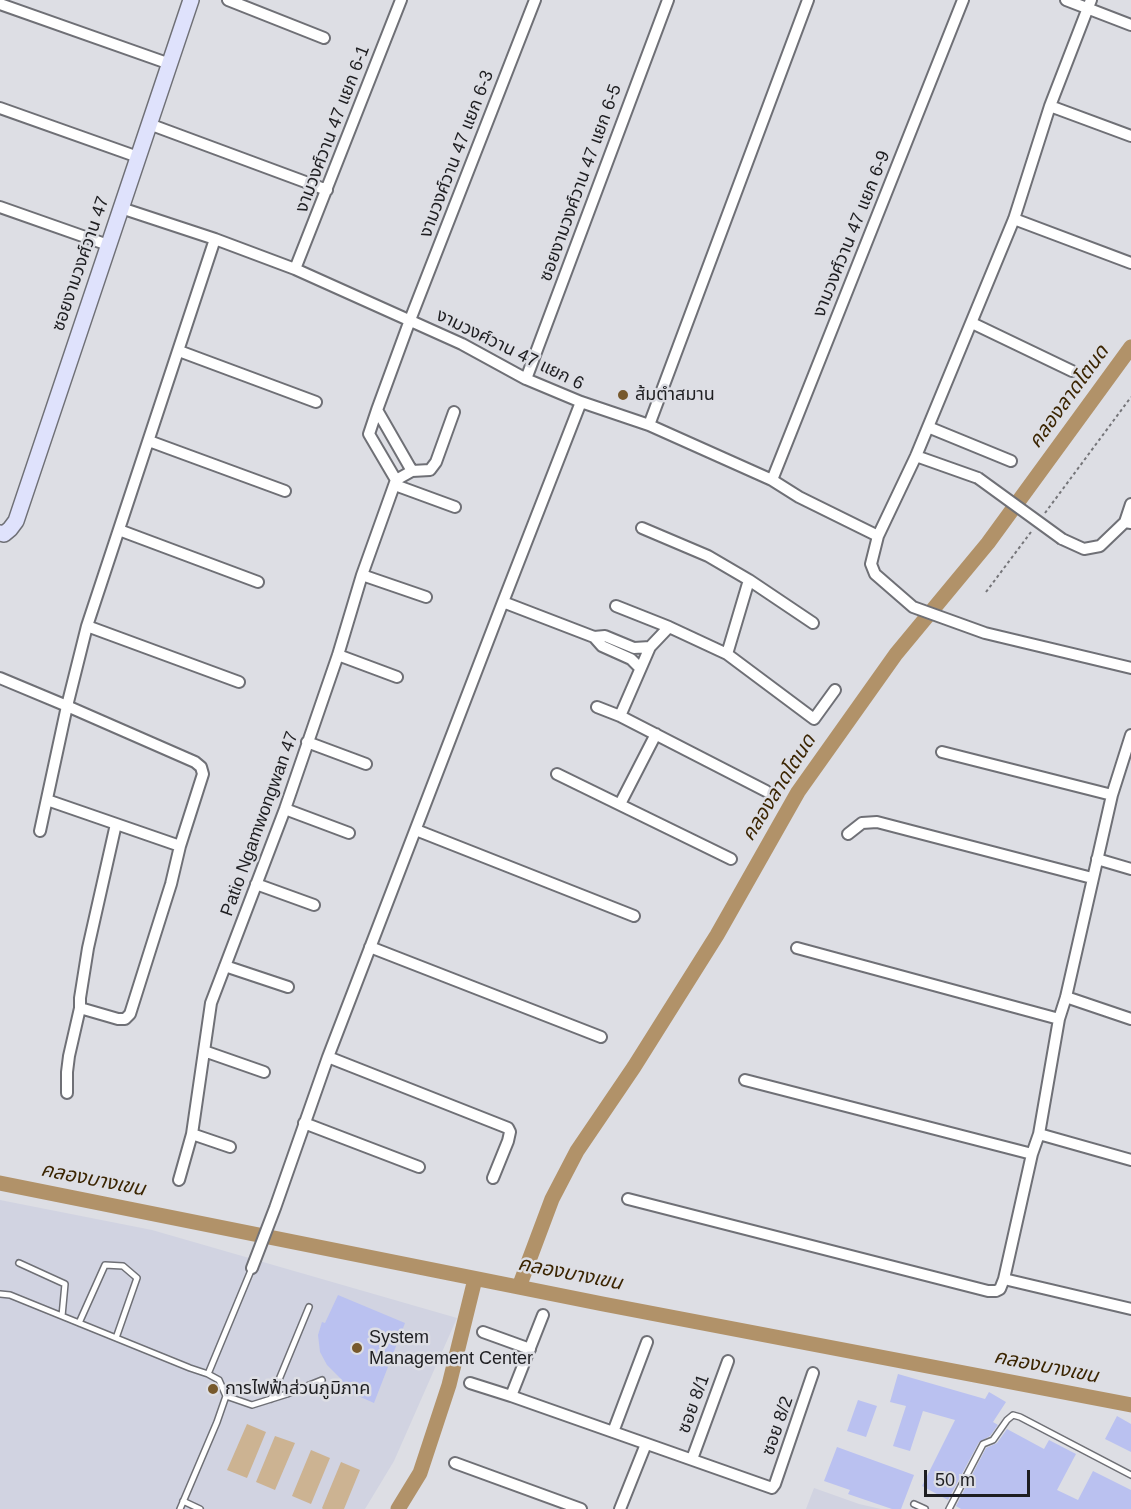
<!DOCTYPE html>
<meta charset="utf-8">
<style>
body{margin:0}
#map{position:relative;width:1131px;height:1509px;overflow:hidden;background:#dddee4;font-family:Arial,sans-serif}
canvas{display:block}
.scale{position:absolute;left:924px;top:1470px;width:106px;height:27px;box-sizing:border-box;border:3px solid #1e1e21;border-top:0;padding-left:8px;font-size:18px;line-height:21px;white-space:nowrap;color:#1e1e21;-webkit-text-stroke:4px #dddee4;paint-order:stroke}
</style>
<div id="map">
<canvas width="1131" height="1509"></canvas>
<div class="scale">50 m</div>
</div>
<script>
const g = document.querySelector('canvas').getContext('2d');
g.lineJoin = 'round';
function fill(path, color) { g.fillStyle = color; g.fill(path, 'evenodd'); }
const toPath = rows => new Path2D(rows.map(r => 'M' + r).join(''));
function trace(path, color, width, dash) { g.strokeStyle = color; g.lineWidth = width; g.lineCap = dash ? 'butt' : 'round'; g.setLineDash(dash || []); g.stroke(path); }
function write(font, color, halo, rows, align = 'center') {
  g.font = font + ' Arial,"Noto Sans Thai",sans-serif'; g.lineWidth = 5; g.setLineDash([]); g.textBaseline = 'middle'; g.strokeStyle = halo; g.fillStyle = color; for (const [text, x, y, turn = 0] of rows) {
    g.save(); g.translate(x, y); g.rotate((+turn || 0) * Math.PI / 180); g.textAlign = isNaN(turn) ? turn : align; if (halo) g.strokeText(text, 0, 0); g.fillText(text, 0, 0); g.restore();
  }
}
const built = toPath([
 [0,1200,152,1230,457,1318,394,1461,365,1509,0,1509],
 [814,1488,859,1504,881,1509,806,1509]
]);
const green = toPath([
 [247,1424,266,1432,247,1478,227,1470],
 [275,1436,295,1443,275,1490,256,1482],
 [311,1450,330,1458,311,1504,292,1496],
 [341,1462,360,1470,344,1509,323,1509,322,1508]
]);
const canal = toPath([
 [0,1183,603,1304,1131,1405],
 [519,1287,552,1199,577,1151,634,1067,717,935,798,792,896,654,988,543,1131,347],
 [398,1509,420,1473,449,1385,475,1279]
]);
const building = toPath([
 [338,1295,405,1323,374,1403,340,1388,343,1381,327,1365,320,1352,318,1335,322,1322,325,1323],
 [898,1374,985,1399,989,1392,1006,1402,993,1422,998,1425,990,1436,979,1442,948,1500,922,1486,955,1420,923,1411,910,1451,893,1446,906,1406,890,1402],
 [858,1400,877,1406,866,1437,847,1431],
 [1117,1416,1131,1424,1131,1452,1105,1439],
 [1007,1429,1044,1449,1049,1440,1076,1454,1057,1490,1078,1500,1093,1471,1131,1490,1131,1509,961,1509,956,1506,986,1448,997,1443],
 [837,1447,914,1475,901,1509,892,1509,848,1494,850,1490,824,1481]
]);
const path = toPath([
 [1045,513,1131,397],
 [986,592,1031,532]
]);
const lane = toPath([
 [19,1263,65,1284,62,1316],
 [0,1294,10,1295,190,1368,208,1374,219,1380,226,1396,217,1422,180,1509],
 [79,1323,105,1265,123,1266,137,1278,116,1338],
 [208,1374,252,1268],
 [226,1396,252,1405,287,1394,322,1380],
 [271,1399,309,1307],
 [183,1501,200,1509],
 [914,1504,925,1509],
 [949,1509,983,1444,993,1440,1007,1420,1013,1415,1020,1417,1131,1475]
]);
const street = toPath([
 [228,0,324,38],
 [1066,0,1131,25],
 [1091,0,1050,106,1014,219,916,456,878,536,871,564,875,574,913,607,985,633,1131,668],
 [0,4,170,64],
 [1050,106,1131,136],
 [0,108,138,157],
 [149,124,327,190],
 [0,207,108,245],
 [121,208,215,239,295,269,462,344,526,379,581,402,649,425,772,480,799,497,878,536],
 [1014,219,1131,263],
 [295,269,401,0],
 [972,323,1072,371],
 [179,351,316,402],
 [526,379,668,0],
 [377,410,412,471,396,480,369,434,377,410,410,320,535,0],
 [649,425,808,0],
 [928,427,1011,461],
 [149,441,285,491],
 [916,456,978,478],
 [412,471,430,470,436,462,454,412],
 [772,480,963,0],
 [395,485,455,507],
 [1125,522,1131,504],
 [642,528,708,556,749,580,813,623],
 [119,530,258,582],
 [1062,539,1084,549,1100,546,1125,522,1131,523],
 [362,575,426,597],
 [503,602,594,637,602,646,631,659,640,668],
 [616,606,669,627],
 [87,626,239,682],
 [594,637,605,636,634,648,650,647],
 [727,654,749,580],
 [338,655,397,677],
 [0,678,67,706,195,762,201,767,203,774,180,846,171,884,130,1014,125,1019,118,1019,80,1008],
 [597,707,620,716],
 [307,742,366,764],
 [942,752,1112,795],
 [557,774,731,859],
 [766,791,620,716,650,647,669,627,727,654,814,719,835,690],
 [47,800,180,846],
 [620,804,656,734],
 [285,809,349,833],
 [416,830,634,916],
 [40,831,67,706,87,626,215,239],
 [848,834,862,823,877,822,1092,878],
 [1097,859,1131,869],
 [256,884,314,905],
 [370,947,601,1037],
 [797,948,1059,1019],
 [225,966,288,987],
 [1066,997,1131,1019],
 [204,1051,264,1072],
 [328,1057,508,1128,510,1132,508,1141,493,1178],
 [745,1080,1032,1154],
 [67,1093,67,1072,69,1056,80,1008,80,998,88,948,116,824],
 [304,1123,419,1167],
 [192,1134,230,1147],
 [1039,1134,1131,1160],
 [179,1180,192,1134,211,1003,285,809,338,655,362,575,396,480],
 [628,1199,988,1291,996,1291,1000,1289,1004,1279,1032,1154,1039,1134,1059,1019,1066,997,1112,795,1131,735],
 [252,1268,275,1208,328,1057,503,602,581,402],
 [1004,1279,1131,1309],
 [483,1332,530,1349],
 [470,1383,511,1396,772,1488,775,1484,813,1373],
 [511,1396,543,1315],
 [613,1432,647,1342],
 [692,1459,728,1361],
 [455,1463,581,1509],
 [620,1509,646,1444]
]);
const secondary = toPath([
 [0,533,4,534,10,529,16,521,191,0]
]);
const streetBridge = toPath([
 [978,478,1062,539]
]);
const markers = [
 [623,395,6,"#77592d"],
 [357,1348,6,"#77592d"],
 [213,1389,6,"#77592d"]
];
const streetNames = [
 ["งามวงศ์วาน 47 แยก 6-1",333,129,-69],
 ["งามวงศ์วาน 47 แยก 6-3",457,154,-69],
 ["ซอยงามวงศ์วาน 47 แยก 6-5",581,183,-70],
 ["งามวงศ์วาน 47 แยก 6-9",852,234,-68],
 ["ซอยงามวงศ์วาน 47",81,264,-71],
 ["งามวงศ์วาน 47 แยก 6",510,350,26],
 ["Patio Ngamwongwan 47",260,824,-70],
 ["ซอย 8/1",694,1404,-70],
 ["ซอย 8/2",778,1426,-71]
];
const poiNames = [
 ["ส้มตำสมาน",635,395],
 ["System",369,1338],
 ["Management Center",369,1359],
 ["การไฟฟ้าส่วนภูมิภาค",225,1389]
];
const waterNames = [
 ["คลองลาดโตนด",1069,397,-54],
 ["คลองลาดโตนด",779,788,-58],
 ["คลองบางเขน",93,1180,11],
 ["คลองบางเขน",570,1274,11],
 ["คลองบางเขน",1046,1367,11]
];
fill(built, '#d1d3e1');
fill(green, '#ccb392');
trace(canal, '#b19269', 15);
fill(building, '#bac1f0');
trace(lane, '#6f7076', 8);
trace(street, '#6f7076', 14);
trace(secondary, '#6f7076', 18);
trace(path, '#757579', 2, [3, 3]);
trace(lane, '#fff', 5);
trace(street, '#fff', 10);
trace(secondary, '#dfe2fc', 15);
trace(streetBridge, '#6f7076', 14, []);
trace(streetBridge, '#fff', 10);
for (const [x, y, r, color] of markers) { const dot = new Path2D(); dot.arc(x, y, r, 0, 2 * Math.PI); g.fillStyle = color; g.fill(dot); trace(dot, '#dddee4', 2); }
write('18px', '#1e1e21', '#dddee4', streetNames);
write('18px', '#1e1e21', '#dddee4', poiNames, 'left');
write('italic 20px', '#3b2502', '#dddee4', waterNames);
</script>
